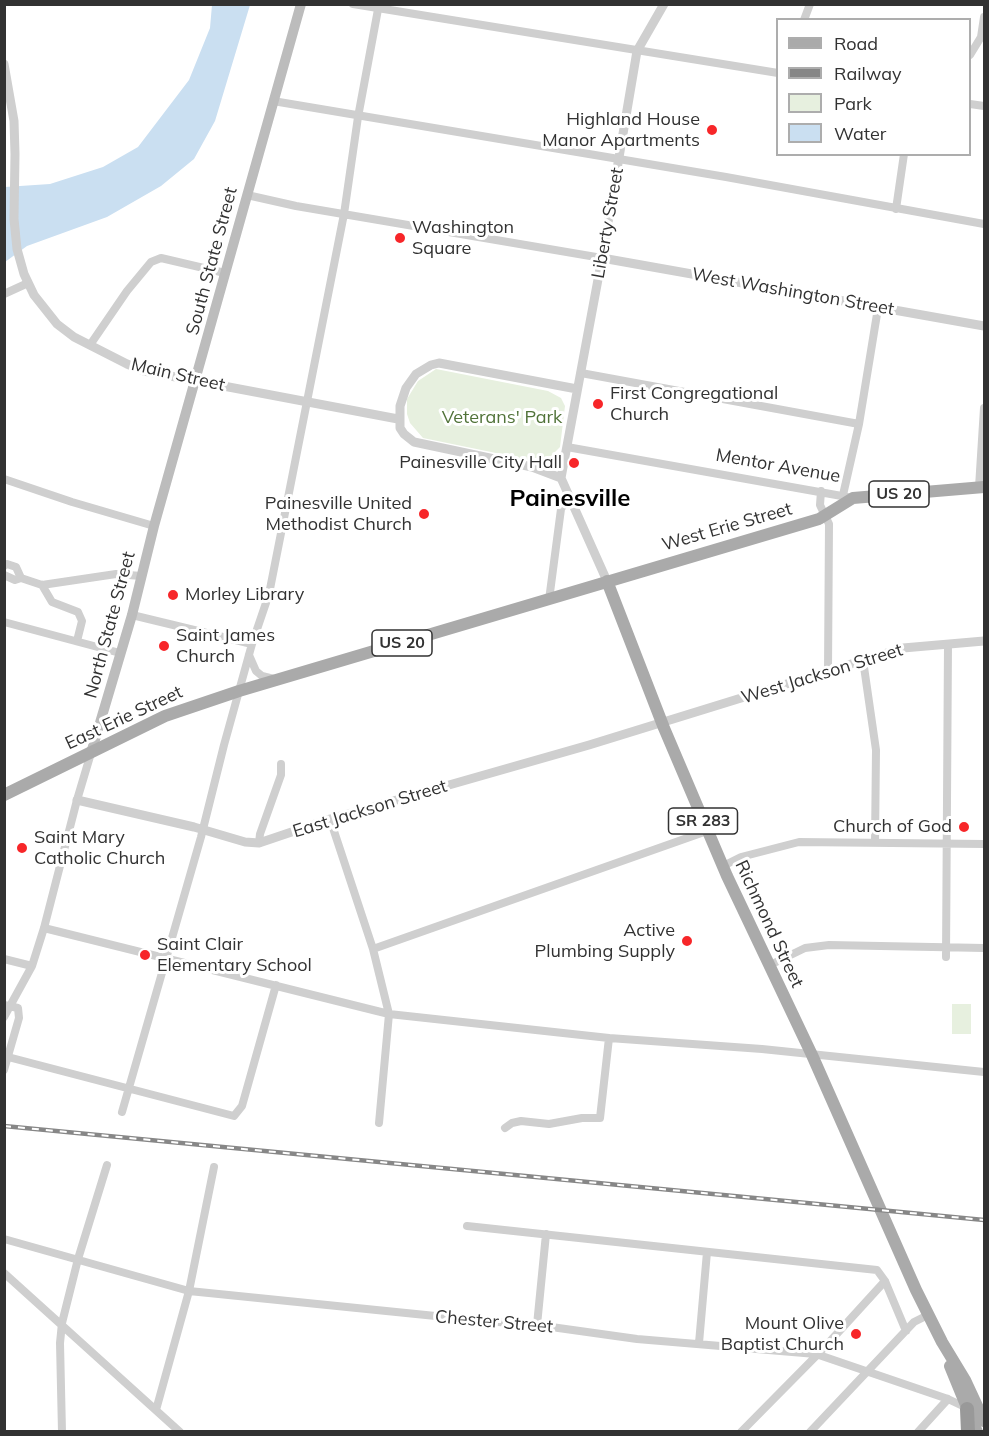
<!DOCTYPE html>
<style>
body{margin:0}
#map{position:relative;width:989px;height:1436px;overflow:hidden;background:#fff;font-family:Mulish,sans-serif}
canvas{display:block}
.frame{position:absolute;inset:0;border:6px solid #323232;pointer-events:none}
.legend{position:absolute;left:776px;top:18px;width:195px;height:138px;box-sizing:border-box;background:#fff;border:2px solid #adadad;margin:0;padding:8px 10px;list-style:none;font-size:18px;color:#323232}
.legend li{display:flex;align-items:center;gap:12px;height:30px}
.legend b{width:30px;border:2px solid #adadad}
</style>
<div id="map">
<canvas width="989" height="1436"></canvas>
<div class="frame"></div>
<ul class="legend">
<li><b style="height:8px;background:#aaa"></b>Road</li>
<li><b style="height:8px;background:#878787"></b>Railway</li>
<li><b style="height:16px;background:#e7f0df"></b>Park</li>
<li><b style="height:16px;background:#cadff1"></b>Water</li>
</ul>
</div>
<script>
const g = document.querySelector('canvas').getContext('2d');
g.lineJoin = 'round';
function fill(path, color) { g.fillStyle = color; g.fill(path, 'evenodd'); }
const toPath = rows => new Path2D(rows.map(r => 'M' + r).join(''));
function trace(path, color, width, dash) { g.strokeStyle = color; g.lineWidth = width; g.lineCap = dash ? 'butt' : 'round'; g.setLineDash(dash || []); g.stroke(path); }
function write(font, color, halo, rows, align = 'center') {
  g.font = font + ' Mulish,sans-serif'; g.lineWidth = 6; g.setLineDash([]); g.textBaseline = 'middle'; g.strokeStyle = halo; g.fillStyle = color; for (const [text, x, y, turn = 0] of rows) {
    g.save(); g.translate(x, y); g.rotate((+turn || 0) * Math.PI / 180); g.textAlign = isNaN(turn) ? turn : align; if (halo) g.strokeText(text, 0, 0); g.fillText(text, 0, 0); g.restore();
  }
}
const green = toPath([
 [436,369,548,391,561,398,565,406,560,447,551,456,545,458,530,460,423,438,410,423,407,414,407,399,418,381],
 [952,1004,971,1004,971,1034,952,1034]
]);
const water = toPath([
 [212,5,250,5,215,121,194,159,161,186,107,217,27,246,5,262,5,187,50,184,103,167,138,147,189,80,210,28]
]);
const minor = toPath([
 [353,4,778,73],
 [804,20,810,4],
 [970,55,981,37,984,17],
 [273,101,726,177,984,224],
 [970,104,984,106],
 [247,195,296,206,602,258],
 [896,209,904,154],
 [4,294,28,283],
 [90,345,127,291,151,262,161,258,225,273],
 [581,373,859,424],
 [567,447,853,498],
 [4,479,72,502,154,526],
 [979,487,984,408],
 [821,491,820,505,829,524,828,670],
 [843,495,859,424,878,308],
 [4,566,7,564,16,567,21,578],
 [4,575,15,580,21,578],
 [21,578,42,585,116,574,141,576],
 [42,585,52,602,78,612,82,621,77,641],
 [549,600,561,509,569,496],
 [132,615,252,644],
 [4,622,120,653],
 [249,655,256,671,262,676,274,679],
 [863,660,876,750,875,843],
 [330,819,373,949,389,1014,379,1123],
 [259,843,260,834,281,775,281,764],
 [723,866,741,857,799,842,984,844],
 [44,928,389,1014,609,1038,762,1049,984,1072],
 [373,949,707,831],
 [946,957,948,644],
 [4,959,32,966],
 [768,966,805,948,829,945,984,948],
 [4,1005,18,1008,19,1018,4,1070],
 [4,1017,32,966,44,928,77,800,91,753],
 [8,1057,234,1116,242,1106,276,985],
 [122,1112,201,837,224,745,252,644,269,594,344,214,358,117,379,4],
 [505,1128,512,1123,521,1121,549,1124,582,1118,600,1118,609,1038],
 [467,1226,877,1270,885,1281,906,1331],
 [4,1239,189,1291,485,1321,537,1325,637,1339,816,1354,948,1399,967,1408],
 [4,1273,180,1432],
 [537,1325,546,1234],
 [699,1343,707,1252],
 [156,1410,189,1291,214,1167],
 [62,1432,60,1343,62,1323,78,1259,107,1165],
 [741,1432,823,1349,885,1281],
 [810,1432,914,1322,928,1315],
 [918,1432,948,1399]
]);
const tertiary = toPath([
 [4,64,14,121,15,154,14,219,17,249,24,274,34,295,57,324,74,337,127,364,144,371,398,419],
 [602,258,984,326],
 [534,467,545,466,565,455],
 [561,478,532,467,414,442,404,434,400,428,400,406,406,388,416,374,431,365,439,363,577,389],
 [607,581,561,478,602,258,637,51,664,4],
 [77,800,194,827,245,842,259,843,330,819,589,745,903,648,984,641]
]);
const secondary = toPath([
 [91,753,132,615,154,526,301,4]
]);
const primary = toPath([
 [607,581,664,728,727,876,812,1055,916,1290,942,1342,965,1380,984,1421],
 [4,795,165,716,239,691,819,519,853,498,984,487],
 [950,1366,977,1432]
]);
const motorway = toPath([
 [967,1409,968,1432]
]);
const rail = toPath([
 [4,1126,984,1220]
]);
const markers = [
 [712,130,6,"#f72629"],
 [400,238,6,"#f72629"],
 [598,404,6,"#f72629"],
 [574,463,6,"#f72629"],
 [424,514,6,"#f72629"],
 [173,595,6,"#f72629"],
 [164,646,6,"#f72629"],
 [964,827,6,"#f72629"],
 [22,848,6,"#f72629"],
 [687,941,6,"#f72629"],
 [145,955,6,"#f72629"],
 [856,1334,6,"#f72629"]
];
const shields = [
 [899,494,60],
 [402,643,60],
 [703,821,69]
];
const shieldNames = [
 ["US 20",899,494],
 ["US 20",402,643],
 ["SR 283",703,821]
];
const poiNames = [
 ["Highland House",700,120],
 ["Manor Apartments",700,141],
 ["Washington",412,228,"left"],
 ["Square",412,249,"left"],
 ["First Congregational",610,394,"left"],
 ["Church",610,415,"left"],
 ["Painesville City Hall",562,463],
 ["Painesville United",412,504],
 ["Methodist Church",412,525],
 ["Morley Library",185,595,"left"],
 ["Saint James",176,636,"left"],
 ["Church",176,657,"left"],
 ["Church of God",952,827],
 ["Saint Mary",34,838,"left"],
 ["Catholic Church",34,859,"left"],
 ["Active",675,931],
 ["Plumbing Supply",675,952],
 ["Saint Clair",157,945,"left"],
 ["Elementary School",157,966,"left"],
 ["Mount Olive",844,1324],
 ["Baptist Church",844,1345]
];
const streetNames = [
 ["Liberty Street",608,223,-80],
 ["South State Street",212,261,-75],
 ["West Washington Street",793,292,10],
 ["Main Street",178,375,13],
 ["Mentor Avenue",778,466,10],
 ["West Erie Street",727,527,-16],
 ["North State Street",110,625,-75],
 ["West Jackson Street",822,674,-17],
 ["East Erie Street",124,718,-25],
 ["East Jackson Street",370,809,-17],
 ["Richmond Street",769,924,65],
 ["Chester Street",494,1322,5]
];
const parkNames = [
 ["Veterans' Park",502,418]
];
const districtNames = [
 ["Painesville",570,499]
];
fill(green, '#e7f0df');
fill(water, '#cadff1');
trace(minor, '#cfcfcf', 8);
trace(tertiary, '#cfcfcf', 9);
trace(secondary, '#bcbcbc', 10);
trace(primary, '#aaa', 12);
trace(motorway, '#999', 14);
trace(rail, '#878787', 4.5);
trace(rail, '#fff', 2, [7]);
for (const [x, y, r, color] of markers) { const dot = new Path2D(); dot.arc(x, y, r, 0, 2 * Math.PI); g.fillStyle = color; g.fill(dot); trace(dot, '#fff', 2); }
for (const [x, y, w] of shields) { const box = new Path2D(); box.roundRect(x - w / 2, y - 13, w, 26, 4.5); g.fillStyle = '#fff'; g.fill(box); trace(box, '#323232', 1.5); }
write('bold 16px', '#323232', null, shieldNames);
write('18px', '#323232', '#fff', poiNames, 'right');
write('18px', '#323232', '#fff', streetNames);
write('18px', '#517339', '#fff', parkNames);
write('bold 24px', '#000', '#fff', districtNames);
</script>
